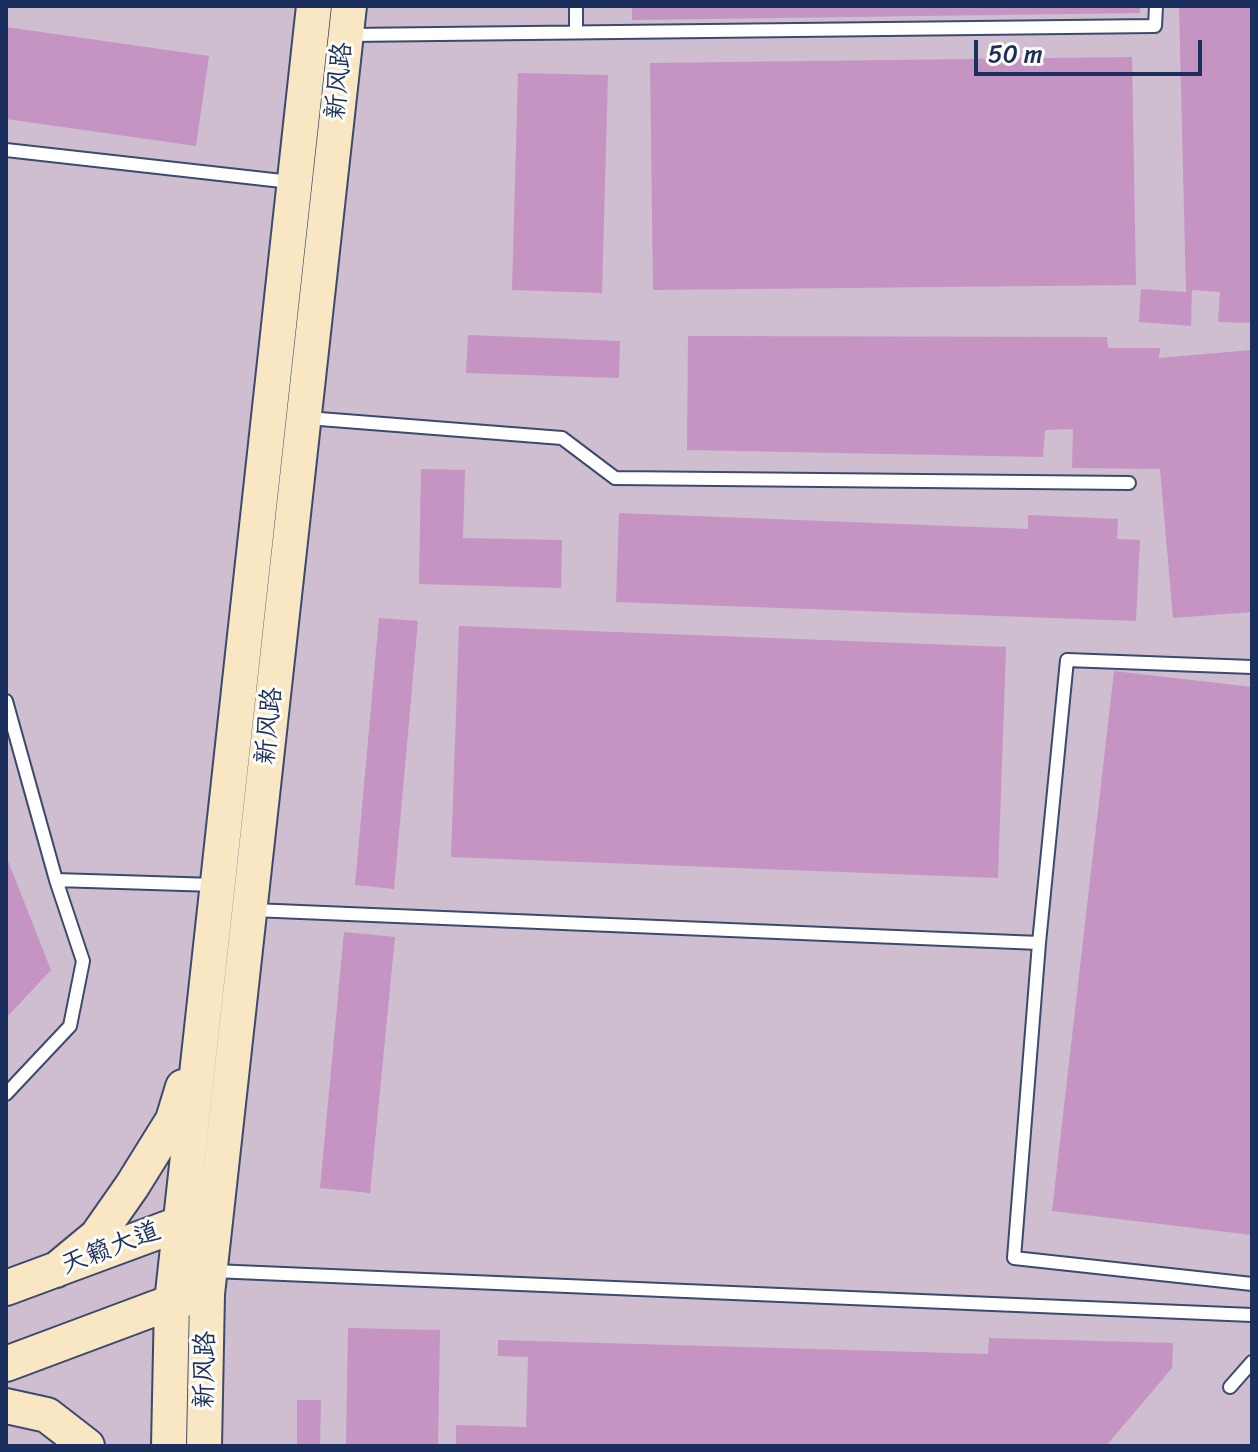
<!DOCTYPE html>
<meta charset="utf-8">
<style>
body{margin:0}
#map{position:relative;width:1258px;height:1452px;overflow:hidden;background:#f3e1c5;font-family:Sriracha,sans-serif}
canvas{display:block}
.frame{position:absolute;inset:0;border:8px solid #1b2f5e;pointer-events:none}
.scale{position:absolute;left:974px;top:40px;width:228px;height:36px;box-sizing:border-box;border:4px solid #1b2f5e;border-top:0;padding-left:10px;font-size:24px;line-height:28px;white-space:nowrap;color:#1b2f5e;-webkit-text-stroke:6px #fdfcf7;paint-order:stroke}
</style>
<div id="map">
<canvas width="1258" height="1452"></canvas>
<div class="frame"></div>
<div class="scale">50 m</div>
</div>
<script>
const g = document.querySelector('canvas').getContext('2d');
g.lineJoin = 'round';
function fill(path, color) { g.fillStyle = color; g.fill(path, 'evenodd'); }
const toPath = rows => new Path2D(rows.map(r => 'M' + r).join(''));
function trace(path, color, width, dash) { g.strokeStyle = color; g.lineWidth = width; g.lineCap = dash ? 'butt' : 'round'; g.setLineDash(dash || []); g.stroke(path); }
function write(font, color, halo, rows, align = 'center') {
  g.font = font + ' Sriracha,"LXGW WenKai TC",sans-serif'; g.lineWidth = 6; g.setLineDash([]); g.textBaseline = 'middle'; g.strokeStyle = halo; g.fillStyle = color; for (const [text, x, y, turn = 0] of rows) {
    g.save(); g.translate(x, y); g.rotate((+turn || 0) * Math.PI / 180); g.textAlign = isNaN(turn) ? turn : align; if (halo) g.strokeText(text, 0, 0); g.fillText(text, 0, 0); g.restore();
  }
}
const industrial = toPath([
 [6,6,1252,6,1252,1446,6,1446]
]);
const building = toPath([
 [632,6,1140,6,1140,13,632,20],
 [1179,6,1252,6,1252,323,1218,322,1220,292,1192,290,1191,326,1139,322,1141,289,1186,292],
 [6,27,209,56,196,146,6,119],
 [1132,57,1136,285,653,290,650,63],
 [518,73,608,75,602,293,512,290],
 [468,335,620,341,619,378,466,373],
 [688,336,1107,337,1108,348,1160,348,1159,358,1252,350,1252,612,1173,618,1160,469,1072,468,1073,429,1045,430,1043,457,687,450],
 [421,469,465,470,463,538,562,540,561,588,419,584],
 [619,513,1028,529,1028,515,1118,519,1117,539,1140,540,1136,621,616,602],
 [379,618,418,621,394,889,355,885],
 [459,626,1006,647,998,878,451,857],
 [1114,671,1252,687,1252,1235,1052,1211],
 [6,856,51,970,6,1018],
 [344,932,395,937,370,1193,320,1188],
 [348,1328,440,1330,438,1446,346,1446],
 [989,1338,1173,1343,1172,1368,1106,1446,456,1446,456,1425,526,1427,528,1357,498,1356,498,1340,988,1354],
 [297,1400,321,1400,320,1446,297,1446]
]);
const lane = toPath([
 [576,32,576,6],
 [349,35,1155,26,1156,6],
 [6,150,291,182],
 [307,418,562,438,615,478,1129,483],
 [1252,667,1067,660,1039,943,1014,1258,1252,1284],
 [6,701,56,880,215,885],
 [253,910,1039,943],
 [6,1094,70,1026,83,961,56,880],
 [213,1271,1252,1315],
 [1230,1387,1252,1362]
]);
const secondary = toPath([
 [56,1270,97,1236,132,1186,173,1120,183,1087],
 [6,1288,198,1217],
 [6,1364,172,1302,190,1298],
 [6,1406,47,1415,87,1446],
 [169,1446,172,1302,314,6],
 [204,1446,207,1294,349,6]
]);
const streetNames = [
 ["新风路",340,81,-84],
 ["新风路",270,726,-84],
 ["天籁大道",111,1249,-21],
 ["新风路",206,1370,-89]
];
fill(industrial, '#cfbdd0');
fill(building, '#c594c3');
trace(lane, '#3b4a6d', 16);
trace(secondary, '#3b4a6d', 38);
trace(lane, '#fff', 12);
trace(secondary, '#f9e7c3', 34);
write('26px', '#1b2f5e', '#fdfcf7', streetNames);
</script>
